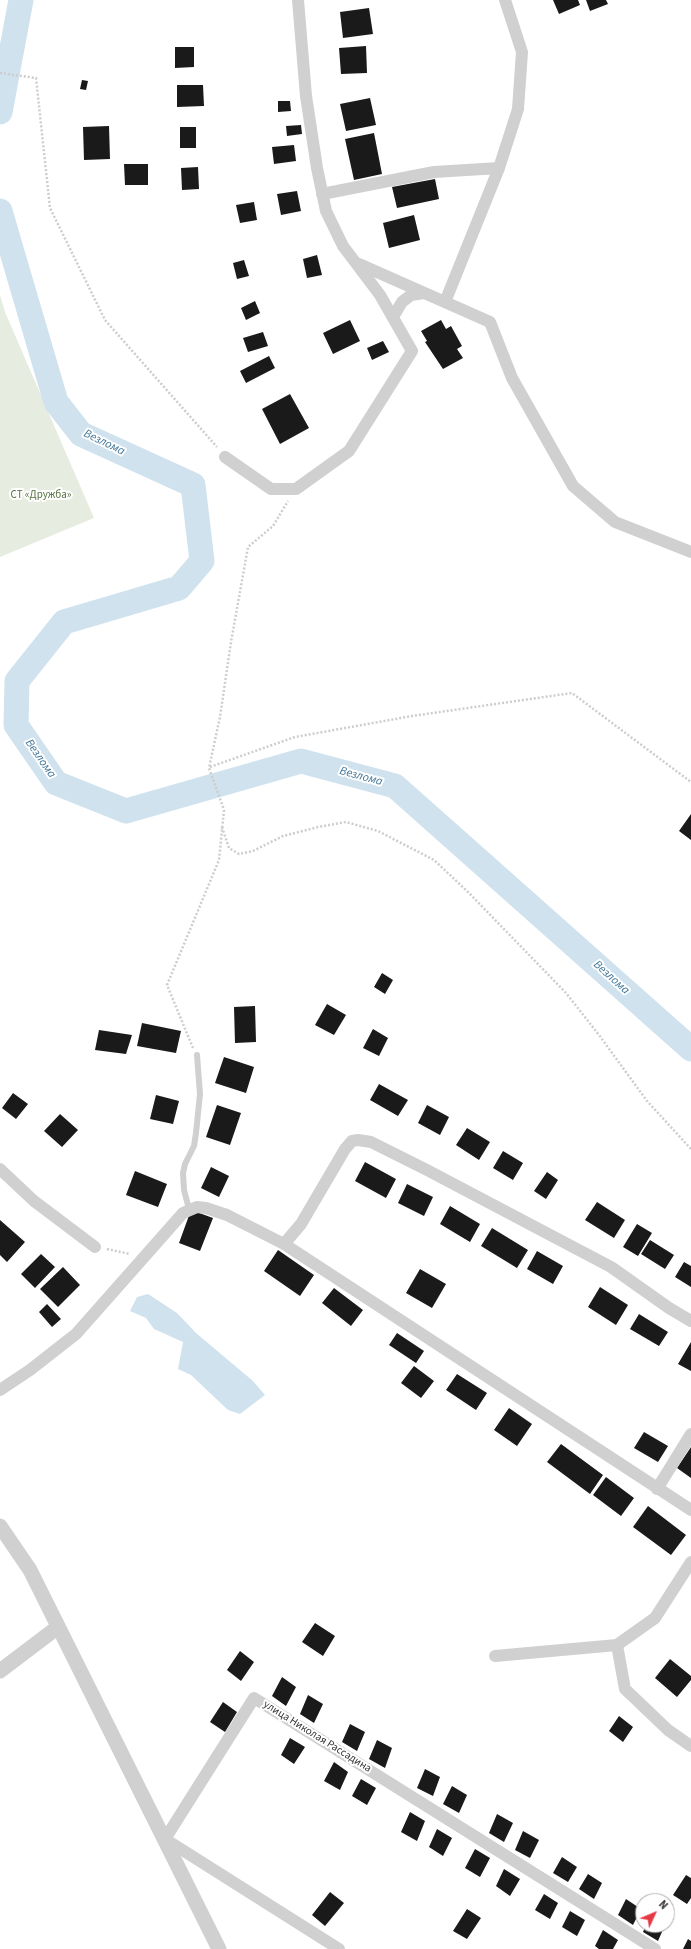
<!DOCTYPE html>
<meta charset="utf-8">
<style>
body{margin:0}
#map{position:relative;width:691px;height:1949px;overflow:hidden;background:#fff;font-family:"Source Sans 3",sans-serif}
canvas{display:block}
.north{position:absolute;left:635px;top:1893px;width:40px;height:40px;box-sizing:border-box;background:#fff;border:1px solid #adadad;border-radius:50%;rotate:46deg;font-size:11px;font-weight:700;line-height:16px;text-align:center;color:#333}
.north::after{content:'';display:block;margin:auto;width:14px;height:18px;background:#e63946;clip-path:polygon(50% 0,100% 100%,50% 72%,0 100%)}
</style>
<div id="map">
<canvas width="691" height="1949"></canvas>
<div class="north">N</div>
</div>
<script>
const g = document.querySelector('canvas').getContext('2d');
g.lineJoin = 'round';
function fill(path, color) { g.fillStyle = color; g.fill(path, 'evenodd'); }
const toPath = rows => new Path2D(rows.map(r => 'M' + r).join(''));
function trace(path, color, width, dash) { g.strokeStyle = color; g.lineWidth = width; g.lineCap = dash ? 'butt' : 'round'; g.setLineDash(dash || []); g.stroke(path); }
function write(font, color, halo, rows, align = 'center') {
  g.font = font + ' "Source Sans 3",sans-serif'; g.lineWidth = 4; g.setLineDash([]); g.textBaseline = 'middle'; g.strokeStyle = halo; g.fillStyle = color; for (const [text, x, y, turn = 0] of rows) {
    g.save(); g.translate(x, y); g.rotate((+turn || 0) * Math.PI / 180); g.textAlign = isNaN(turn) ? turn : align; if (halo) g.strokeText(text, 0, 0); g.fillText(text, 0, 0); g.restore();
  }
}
const green = toPath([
 [0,295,5,312,94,518,0,557]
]);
const water = toPath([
 [148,1294,177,1313,196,1333,253,1381,265,1395,240,1414,228,1410,191,1375,178,1369,183,1342,154,1329,146,1318,130,1311,137,1297]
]);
const river = toPath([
 [0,112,21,0],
 [0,211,56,402,81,434,193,485,202,561,179,588,64,622,17,681,16,725,56,783,126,811,301,761,395,786,691,1049]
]);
const building = toPath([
 [553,0,578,0,580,5,559,14],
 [586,0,606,0,608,4,590,11],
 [369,8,373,34,343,38,340,12],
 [366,46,367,73,341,74,339,48],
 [175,47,194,47,194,67,175,68],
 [82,80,88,81,86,90,80,89],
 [177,85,203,85,204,106,177,107],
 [370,98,376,125,346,131,340,104],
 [278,101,290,101,291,111,278,112],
 [301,125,302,134,287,136,286,126],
 [109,126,110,159,84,160,83,127],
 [180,127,196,127,196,148,180,148],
 [374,133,382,174,354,180,345,139],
 [294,145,296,161,274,164,272,147],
 [124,164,148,164,148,185,125,185],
 [198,167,199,189,182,190,181,168],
 [435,179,439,199,397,208,392,187],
 [297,191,301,211,281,215,277,194],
 [254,202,257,220,240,223,236,205],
 [414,215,420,240,389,248,383,223],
 [317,255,322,275,307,278,303,259],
 [244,260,249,276,237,279,233,263],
 [255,301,260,313,246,320,241,308],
 [350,320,360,341,333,354,323,333],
 [441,320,446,329,451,326,462,346,457,349,463,358,443,369,425,342,427,341,421,331],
 [263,332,268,346,248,352,243,338],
 [383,341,389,352,372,360,367,348],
 [269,356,275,368,246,383,240,371],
 [290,394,309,428,280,444,262,409],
 [691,814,691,840,679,831],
 [382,973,393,980,385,994,374,987],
 [327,1004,346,1015,334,1035,315,1025],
 [255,1006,256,1042,235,1043,234,1007],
 [142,1023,181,1031,176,1053,137,1046],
 [373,1029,388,1038,379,1056,363,1048],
 [99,1030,132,1035,126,1054,95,1050],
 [224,1057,254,1067,246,1093,215,1083],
 [379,1084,408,1100,398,1116,370,1100],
 [13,1093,28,1104,16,1119,2,1108],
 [156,1095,179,1101,173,1124,150,1119],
 [217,1105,241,1113,230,1145,206,1137],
 [427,1105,449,1117,440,1135,418,1123],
 [60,1114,78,1130,62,1147,44,1131],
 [467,1128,490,1142,479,1160,456,1145],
 [503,1151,523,1163,513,1180,493,1168],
 [365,1162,396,1179,386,1198,355,1181],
 [211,1167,229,1176,219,1197,201,1188],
 [135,1171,167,1184,158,1207,126,1195],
 [547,1172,558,1180,546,1199,534,1191],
 [407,1184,433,1197,424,1216,398,1203],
 [597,1202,625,1220,614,1238,585,1220],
 [450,1206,480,1224,470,1242,440,1224],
 [191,1210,213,1218,200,1251,179,1243],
 [0,1220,25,1242,7,1262,0,1255],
 [637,1224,652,1233,638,1256,623,1247],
 [492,1228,528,1250,517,1268,481,1246],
 [650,1240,674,1255,665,1269,641,1254],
 [278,1250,314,1275,300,1296,264,1271],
 [537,1251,563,1266,553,1284,527,1269],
 [41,1254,55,1267,35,1288,21,1274],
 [684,1262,691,1266,691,1287,675,1277],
 [63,1267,80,1285,58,1307,40,1289],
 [420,1269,446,1284,432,1308,406,1293],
 [600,1287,628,1305,616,1325,588,1307],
 [334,1288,363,1310,351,1326,322,1303],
 [47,1304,61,1319,52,1327,39,1312],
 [639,1314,668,1332,659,1346,630,1329],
 [397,1333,424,1351,416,1363,389,1345],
 [691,1342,691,1371,678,1364],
 [414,1366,434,1381,421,1398,401,1383],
 [457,1374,487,1393,476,1410,446,1390],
 [509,1408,532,1424,517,1446,494,1430],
 [644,1432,668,1446,658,1462,634,1448],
 [561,1444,603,1475,590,1494,547,1462],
 [691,1447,691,1478,677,1468],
 [606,1477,634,1498,621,1516,593,1495],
 [648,1506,686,1535,671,1555,633,1527],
 [315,1623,335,1636,323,1656,302,1642],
 [240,1651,254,1662,241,1681,227,1670],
 [670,1659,691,1676,691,1680,677,1697,655,1678],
 [282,1677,296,1687,286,1706,272,1696],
 [308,1695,323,1704,314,1723,300,1714],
 [223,1702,237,1712,225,1732,210,1722],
 [619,1716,633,1727,623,1742,609,1731],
 [350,1724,365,1732,357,1751,342,1742],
 [290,1738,305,1747,294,1764,281,1755],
 [377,1740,392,1748,385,1768,369,1759],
 [334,1762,348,1772,340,1790,324,1781],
 [425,1769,440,1777,433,1796,417,1788],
 [361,1779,376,1788,367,1805,352,1796],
 [452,1786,467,1795,459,1813,443,1804],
 [410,1812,425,1821,417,1841,401,1832],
 [497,1814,513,1823,504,1842,489,1833],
 [437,1829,452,1838,443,1856,429,1847],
 [523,1831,539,1840,530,1858,515,1850],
 [475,1849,490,1858,480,1877,465,1868],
 [562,1857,577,1867,568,1882,553,1873],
 [504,1869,520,1879,510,1896,496,1886],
 [588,1874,602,1883,594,1899,579,1889],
 [686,1875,691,1878,691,1898,687,1904,673,1895],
 [330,1892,344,1903,325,1926,312,1915],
 [544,1894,558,1903,550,1919,535,1910],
 [626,1899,641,1909,633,1925,618,1915],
 [467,1909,481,1918,467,1939,453,1931],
 [570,1911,585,1920,577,1936,562,1927],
 [646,1925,665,1925,658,1941,643,1932],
 [603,1930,618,1940,613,1949,599,1949,595,1946],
 [688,1939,691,1941,691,1949,683,1949]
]);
const path = toPath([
 [0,73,36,78,50,208,105,320,217,447],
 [210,767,295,737,412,716,572,693,691,782],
 [222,827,229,848,239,854,253,851,283,836,318,827,346,822,378,831,434,860,468,892,566,993,599,1035,647,1101,691,1149],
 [193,1048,167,985,219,860,224,810,209,768,220,717,231,642,248,547,273,526,288,501],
 [107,1249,130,1254]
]);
const service = toPath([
 [189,1209,184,1190,183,1173,185,1164,194,1146,196,1133,200,1094,197,1055]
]);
const minor = toPath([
 [322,194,434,172,499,168],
 [359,264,490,322,512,378,573,486,615,522,691,552],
 [445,302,499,168,518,109,522,52,505,0],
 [393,317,402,302,411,295,424,293],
 [225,457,271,489,296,489,349,451,412,351,380,295,343,246,326,211,317,168,306,96,298,0],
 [0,1169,34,1201,95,1247],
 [284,1244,301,1224,345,1149,352,1141,358,1140,371,1142,427,1170,611,1267,669,1308,691,1321],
 [0,1390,30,1370,76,1334,183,1213,197,1207,206,1208,227,1215,284,1244,691,1510],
 [657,1489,691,1434],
 [617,1645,625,1689,668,1730,691,1746],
 [495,1656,617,1645,655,1618,691,1562],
 [339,1949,165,1839,254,1698,655,1949]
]);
const tertiary = toPath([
 [0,1526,30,1570,219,1949],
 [0,1671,58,1627]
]);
const parkNames = [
 ["СТ «Дружба»",41,496]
];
const streetNames = [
 ["улица Николая Рассадина",317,1737,32]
];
const waterNames = [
 ["Везлома",104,443,26],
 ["Везлома",40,759,55],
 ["Везлома",361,777,15],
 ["Везлома",611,978,42]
];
fill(green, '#e6ecdf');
fill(water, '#cfe2ee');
trace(river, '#cfe2ee', 25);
fill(building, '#1a1a1a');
trace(path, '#cdcdcd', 2.5, [2, 2]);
trace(service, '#d0d0d0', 6);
trace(minor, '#d0d0d0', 12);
trace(tertiary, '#d0d0d0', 15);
write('11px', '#56703f', '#fff', parkNames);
write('11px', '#333', '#fff', streetNames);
write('italic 12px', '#3f7597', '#fff', waterNames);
</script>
